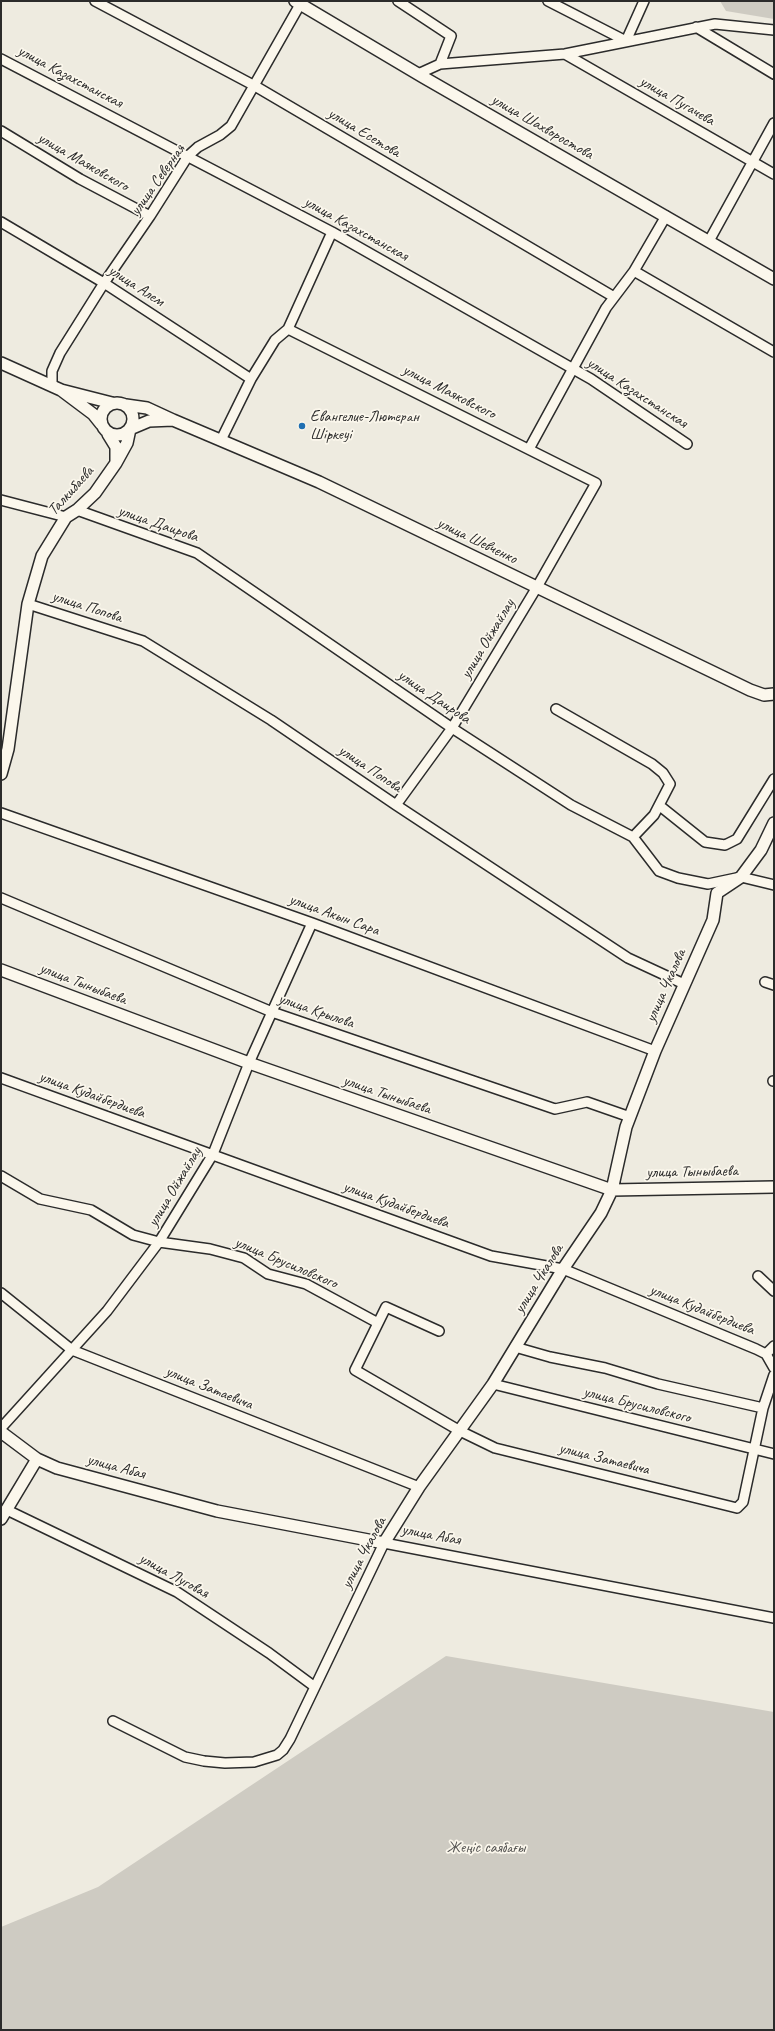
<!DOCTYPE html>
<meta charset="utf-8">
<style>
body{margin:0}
#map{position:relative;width:775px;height:2031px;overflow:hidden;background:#eeebe0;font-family:Caveat,sans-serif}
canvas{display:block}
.frame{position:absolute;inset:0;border:2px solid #2b2b2b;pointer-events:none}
</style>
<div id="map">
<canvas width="775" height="2031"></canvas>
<div class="frame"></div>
</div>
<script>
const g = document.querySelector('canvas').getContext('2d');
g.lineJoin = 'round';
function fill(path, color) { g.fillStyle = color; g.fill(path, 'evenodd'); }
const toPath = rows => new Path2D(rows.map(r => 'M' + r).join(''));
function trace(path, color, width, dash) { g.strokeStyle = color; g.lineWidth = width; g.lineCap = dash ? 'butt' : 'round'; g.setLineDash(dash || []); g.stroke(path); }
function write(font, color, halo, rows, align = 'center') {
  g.font = font + ' Caveat,sans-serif'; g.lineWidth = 3.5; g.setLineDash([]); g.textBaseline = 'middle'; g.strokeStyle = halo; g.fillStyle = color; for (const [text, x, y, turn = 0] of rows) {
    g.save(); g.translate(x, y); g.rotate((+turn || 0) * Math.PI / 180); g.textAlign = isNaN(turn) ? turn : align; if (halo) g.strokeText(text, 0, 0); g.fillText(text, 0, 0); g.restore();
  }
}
const green = toPath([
 [720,1,774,1,774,19,726,11],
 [446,1656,774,1712,774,2030,1,2030,1,1927,98,1887]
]);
const minor = toPath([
 [95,1,255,86,614,297],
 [398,1,451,36,440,64],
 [548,1,626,41,644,1],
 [696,27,774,74],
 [565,54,774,174],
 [1,59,332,232,591,379,687,444],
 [418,74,440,64,565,54,715,24,774,30],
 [1,131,80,179,150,216],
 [1,222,104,283,251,379],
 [709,241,774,123],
 [634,271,774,352],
 [288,329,596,483,537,587,452,728,396,805],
 [52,386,52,371,60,353,104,283,150,216,188,156,198,147,220,135,231,126,302,1],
 [221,440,251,379,275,340,288,329,332,232],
 [529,449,606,308,634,271,666,216],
 [1,500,66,517],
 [77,510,197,553,452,728,571,805,633,837,659,871,678,878,708,884,741,877,774,885],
 [28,604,143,641,271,720,396,805,628,958,684,984],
 [556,709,652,764,663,773,670,784,654,815,633,837],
 [660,806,705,842,725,845,737,839,774,779],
 [1,813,312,923,655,1051],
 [1,898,272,1012,555,1109,587,1102,630,1117],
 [765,982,774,985],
 [1,1078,491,1256,563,1269,756,1349,766,1354,774,1368],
 [773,1081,774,1081],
 [1,1176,40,1199,91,1210,133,1235,159,1242,210,1249,244,1258,268,1274,306,1284,378,1323],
 [758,1276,774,1291],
 [1,1293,72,1350,419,1487],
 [439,1331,386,1307,355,1370,460,1431,495,1448,737,1508,743,1502,763,1408,774,1375],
 [515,1347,550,1357,605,1368,658,1384,763,1408],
 [766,1354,774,1346],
 [493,1384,774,1454],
 [1,1428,107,1311,159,1242,213,1154,249,1063,312,923],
 [7,1510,177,1592,269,1653,315,1687],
 [113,1721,185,1757,204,1761,225,1763,254,1762,277,1755,283,1750,290,1739,384,1543,774,1618]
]);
const tertiary = toPath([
 [295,1,423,77,774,279],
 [1,363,61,390],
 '101 419a16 16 0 1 1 32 0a16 16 0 1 1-32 0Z',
 [173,420,319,482,750,690,764,695,774,694],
 [101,424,93,414,61,390,112,403],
 [108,434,116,447,116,462],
 [1,774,8,749,28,604,42,556,66,517,77,510,95,493,116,463,127,443,130,429,149,421,173,420,147,408,126,405],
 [1,970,249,1063,612,1190,774,1187],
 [1,1432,37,1459,57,1468,217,1511,384,1543,419,1487,493,1384,563,1269,601,1213,612,1190,626,1127,655,1051,713,920,717,893,741,877,761,850,774,823],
 [1,1519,37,1459]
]);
const markers = [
 [302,426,4,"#1f6fb2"]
];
const streetNames = [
 ["улица Казахстанская",70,77,28],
 ["улица Пугачева",677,101,30],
 ["улица Шахворостова",542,127,30],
 ["улица Есетова",364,133,31],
 ["улица Маяковского",83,162,30],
 ["улица Северная",158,180,-55],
 ["улица Казахстанская",356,229,29],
 ["улица Алем",136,286,33],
 ["улица Маяковского",449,392,27],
 ["улица Казахстанская",637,393,33],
 ["Талкибаева",71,491,-48],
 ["улица Даирова",158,524,19],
 ["улица Шевченко",477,541,26],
 ["улица Попова",87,607,18],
 ["улица Ойжайлау",488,639,-59],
 ["улица Даирова",434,697,34],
 ["улица Попова",370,769,34],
 ["улица Акын Сара",334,915,20],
 ["улица Тыныбаева",83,984,21],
 ["улица Чкалова",666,986,-66],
 ["улица Крылова",316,1011,19],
 ["улица Кудайбердиева",92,1095,20],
 ["улица Тыныбаева",387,1095,19],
 ["улица Тыныбаева",692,1172,-1],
 ["улица Ойжайлау",175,1187,-59],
 ["улица Кудайбердиева",396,1205,20],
 ["улица Брусиловского",286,1263,23],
 ["улица Чкалова",539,1279,-58],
 ["улица Кудайбердиева",702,1310,22],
 ["улица Затаевича",209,1388,22],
 ["улица Брусиловского",637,1405,14],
 ["улица Затаевича",604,1459,14],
 ["улица Абая",116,1467,15],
 ["улица Абая",431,1535,11],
 ["улица Чкалова",364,1553,-62],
 ["улица Луговая",174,1576,29]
];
const poiNames = [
 ["Евангелие-Лютеран",310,417],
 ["Шіркеуі",310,435]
];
const parkNames = [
 ["Жеңіс саябағы",486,1848]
];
fill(green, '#cecbc2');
trace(minor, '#2b2b2b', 12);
trace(tertiary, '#2b2b2b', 14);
trace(minor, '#fbf7ec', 9);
trace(tertiary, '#fbf7ec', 11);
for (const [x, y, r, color] of markers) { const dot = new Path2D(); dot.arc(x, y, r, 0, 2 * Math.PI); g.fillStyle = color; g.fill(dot); trace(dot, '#fbf7ec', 1.5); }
write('16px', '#2b2b2b', '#fbf7ec', streetNames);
write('16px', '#2b2b2b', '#fbf7ec', poiNames, 'left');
write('16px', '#545351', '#fbf7ec', parkNames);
</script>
